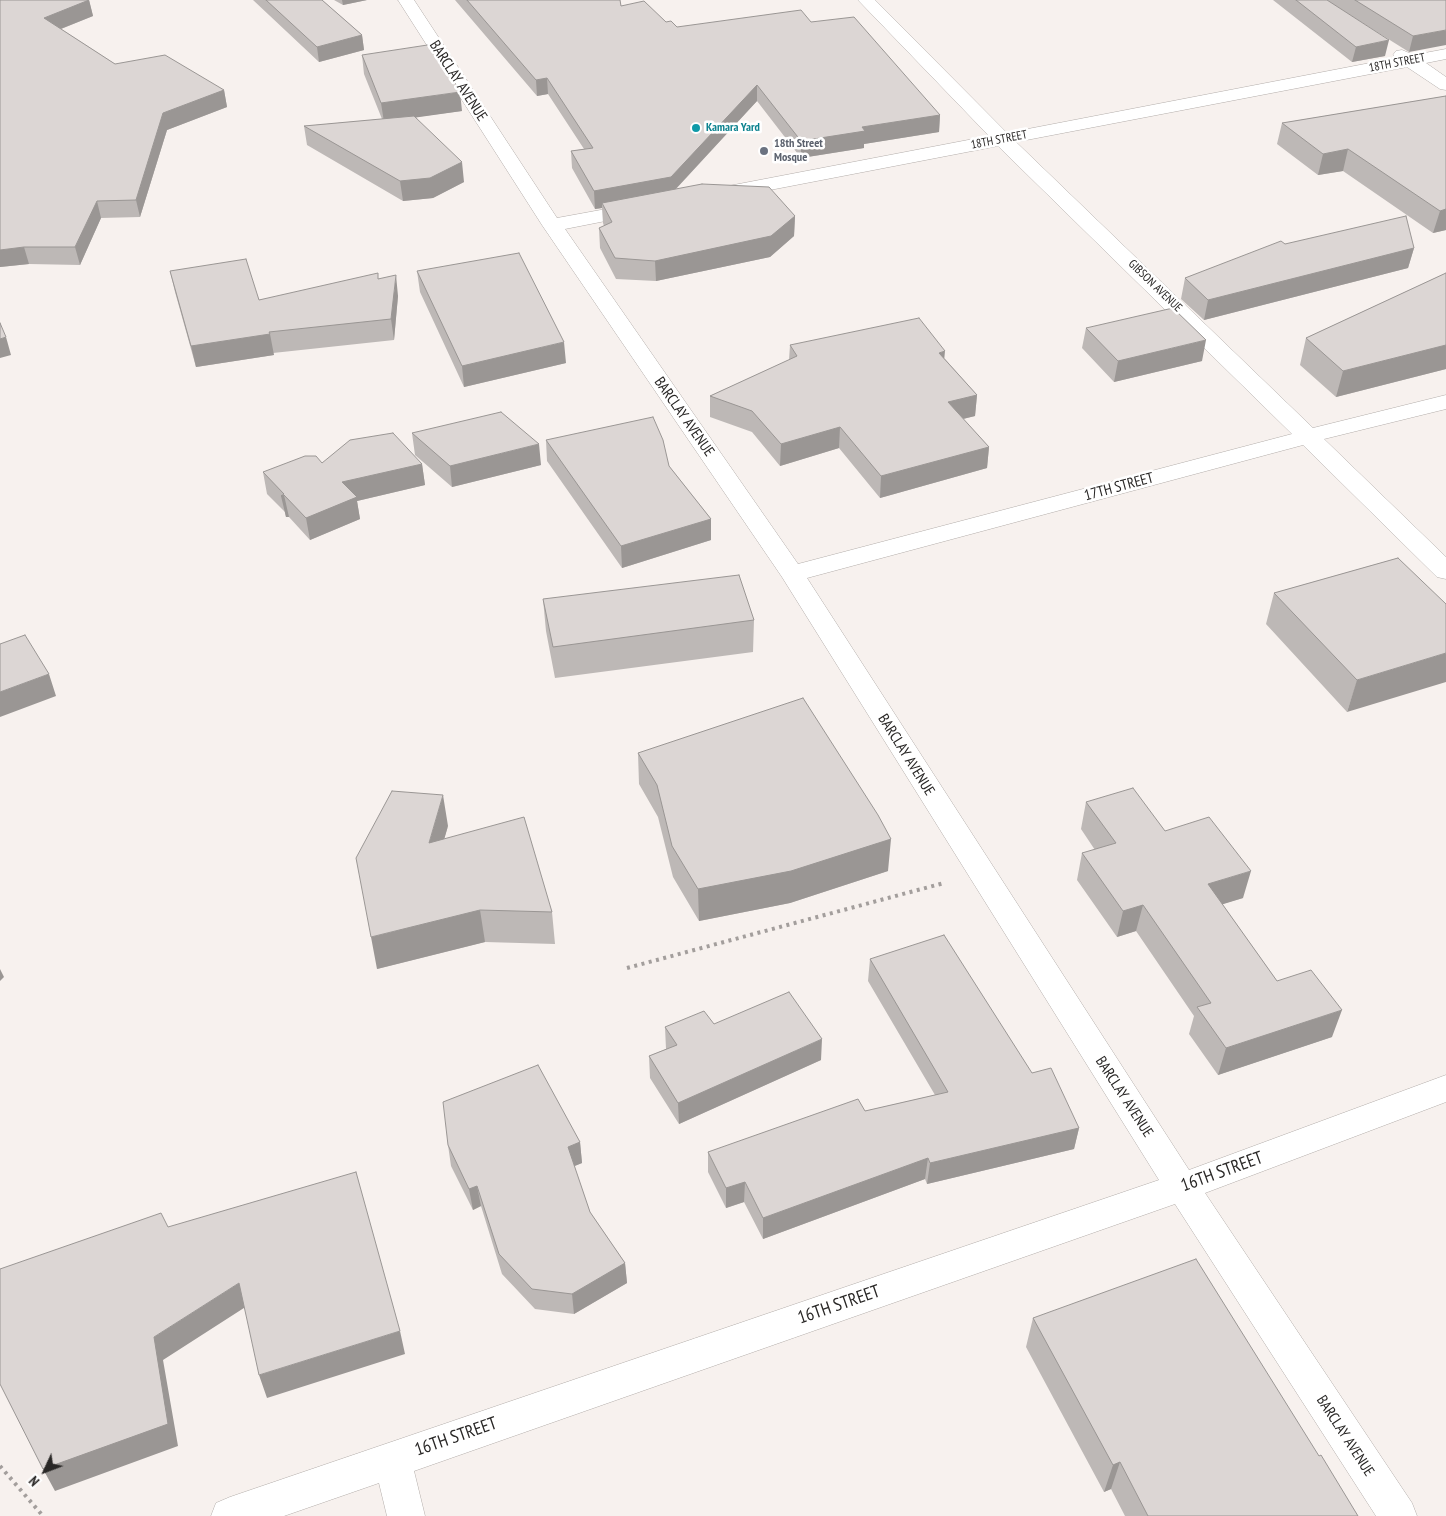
<!DOCTYPE html>
<style>
body{margin:0}
#map{position:relative;width:1446px;height:1516px;overflow:hidden;background:#f7f1ee;font-family:"PT Sans Narrow",sans-serif}
canvas{display:block}
.north{position:absolute;left:20px;top:1446px;width:50px;height:50px;-webkit-text-stroke:4px #fff;paint-order:stroke;rotate:227deg;font-size:14px;font-weight:700;line-height:20px;text-align:center;color:#292726}
.north::after{content:'';display:block;margin:auto;width:18px;height:22px;background:#292726;clip-path:polygon(50% 0,100% 100%,50% 72%,0 100%)}
</style>
<div id="map">
<canvas width="1446" height="1516"></canvas>
<div class="north">N</div>
</div>
<script>
const g = document.querySelector('canvas').getContext('2d');
g.lineJoin = 'round';
const toPath = rows => new Path2D(rows.map(r => 'M' + r).join(''));
function trace(path, color, width, dash) { g.strokeStyle = color; g.lineWidth = width; g.lineCap = dash ? 'butt' : 'round'; g.setLineDash(dash || []); g.stroke(path); }
function fill(path, color) { g.fillStyle = color; g.fill(path, 'evenodd'); }
function write(font, color, halo, rows, align = 'center') {
  g.font = font + ' "PT Sans Narrow",sans-serif'; g.lineWidth = 5; g.setLineDash([]); g.textBaseline = 'middle'; g.strokeStyle = halo; g.fillStyle = color; for (const [text, x, y, turn = 0] of rows) {
    g.save(); g.translate(x, y); g.rotate((+turn || 0) * Math.PI / 180); g.textAlign = isNaN(turn) ? turn : align; if (halo) g.strokeText(text, 0, 0); g.fillText(text, 0, 0); g.restore();
  }
}
const path = toPath([
 [627,968,944,883],
 [0,1466,43,1516]
]);
const minor = toPath([
 [398,0,414,0,557,218,639,203,646,205,649,209,646,213,565,229,798,564,1292,434,998,146,718,200,711,198,708,194,711,190,718,188,989,136,858,0,875,0,1007,133,1396,58,1393,55,1396,51,1402,50,1414,55,1446,49,1446,59,1426,63,1446,77,1446,90,1440,89,1407,67,1016,142,1313,428,1446,395,1446,409,1324,439,1446,557,1446,579,1437,577,1303,445,807,578,1189,1170,1446,1075,1446,1102,1205,1193,1412,1503,1417,1516,1376,1516,1175,1204,414,1471,425,1516,387,1516,379,1483,284,1516,211,1516,216,1503,230,1497,1159,1180,782,577,542,225,398,0]
]);
const wall = toPath([
 [0,0,89,0,93,16,61,29,115,64,224,90,227,107,167,130,140,217,101,218,80,265,29,264,0,267],
 [253,0,322,0,362,35,364,50,319,62],
 [334,0,367,0,343,5],
 [455,0,620,0,621,6,677,27,811,22,940,115,939,132,864,144,864,148,801,158,757,101,676,189,795,216,794,236,770,257,656,281,616,279,600,248,599,228,604,226,603,223,602,208,595,209,572,168,571,151,584,149,548,94,537,96],
 [1273,0,1446,0,1409,52,1329,2,1385,56,1352,62],
 [362,55,462,111,416,117,464,182,433,198,403,201,307,145,304,126,382,119,364,74],
 [1446,96,1446,230,1433,233,1343,171,1318,175,1277,144,1282,123],
 [1285,244,1414,248,1408,268,1204,320,1181,299,1185,278],
 [170,271,259,300,378,279,398,296,394,340,273,353,274,355,196,367,175,292],
 [417,271,566,363,464,387,420,292],
 [1446,273,1446,369,1336,397,1300,365,1306,338],
 [1086,328,1202,361,1114,382,1082,348],
 [790,345,945,359,977,395,975,416,963,419,989,447,987,468,880,498,839,448,780,466,752,432,710,417,710,396,789,360],
 [412,433,541,465,452,487,415,455],
 [546,440,669,466,711,519,711,540,622,568,547,461],
 [322,463,422,464,425,485,357,501,360,519,310,540,289,517,286,517,285,512,267,494,263,472],
 [1398,558,1347,712,1266,624,1274,593],
 [543,599,754,620,753,652,555,678,546,631],
 [638,753,888,871,790,903,699,921,673,877,658,817,639,784],
 [1086,802,1165,831,1243,898,1222,904,1277,981,1332,1037,1218,1075,1189,1034,1194,1016,1136,931,1117,937,1077,880,1082,853,1095,850,1081,829],
 [448,826,444,839,552,912,555,944,485,942,377,969],
 [870,959,1032,1073,1079,1128,1074,1149,927,1184,925,1179,763,1239,744,1202,726,1208,708,1172,708,1152,865,1111,935,1095,868,981],
 [714,1024,821,1060,679,1124,650,1078,649,1056,666,1049,665,1027],
 [580,1142,582,1163,574,1166,590,1212,625,1263,627,1283,574,1314,535,1309,502,1274,481,1206,473,1210,451,1166,448,1145],
 [1033,1318,1319,1456,1358,1516,1125,1516,1111,1489,1104,1492,1026,1347]
]);
const shadedWall = toPath([
 [89,0,93,16,48,34,44,18],
 [342,0,367,0,343,5],
 [1446,30,1446,45,1409,52,1413,36],
 [362,35,364,50,319,62,317,47],
 [1389,40,1385,56,1352,62,1356,47],
 [547,78,548,94,537,96,536,80],
 [757,85,757,101,671,194,602,203,602,208,595,209,594,191],
 [224,90,227,107,167,130,140,217,136,200,163,113],
 [460,92,462,111,384,122,381,103],
 [940,115,939,132,864,144,864,148,801,158,801,141,862,127],
 [1348,149,1343,171,1318,175,1323,154],
 [462,162,464,182,433,198,403,201,400,181],
 [97,201,101,218,80,265,75,247],
 [1446,209,1446,230,1433,233,1440,211],
 [795,216,794,236,770,257,656,281,655,261],
 [24,247,29,264,0,267,0,250],
 [1414,248,1408,268,1204,320,1208,300],
 [396,275,398,296,394,340,391,319],
 [270,334,274,355,196,367,191,346],
 [6,337,11,355,0,358,0,339],
 [1206,340,1202,361,1114,382,1118,361],
 [564,342,566,363,464,387,462,366],
 [1446,345,1446,369,1336,397,1343,371],
 [945,351,943,372,939,353],
 [977,395,975,416,946,423,948,402],
 [840,427,839,448,780,466,781,444],
 [539,444,541,465,452,487,450,466],
 [989,447,987,468,880,498,881,476],
 [422,464,425,485,357,501,360,519,310,540,306,518,342,482],
 [284,495,289,517,286,517,281,496],
 [711,519,711,540,622,568,621,546],
 [1446,653,1446,682,1347,712,1357,680],
 [49,674,56,696,0,717,0,692],
 [443,795,448,826,434,875,429,843],
 [891,839,888,871,790,903,699,921,698,889],
 [1251,871,1243,898,1201,911,1208,884],
 [1143,905,1136,931,1117,937,1123,911],
 [480,910,485,942,377,969,371,937],
 [0,969,4,977,0,981],
 [1342,1010,1332,1037,1218,1075,1226,1048],
 [822,1039,821,1060,679,1124,678,1103],
 [1079,1128,1074,1149,927,1184,930,1163],
 [580,1142,582,1163,570,1168,568,1147],
 [928,1158,925,1179,763,1239,763,1218],
 [745,1182,744,1202,726,1208,726,1188],
 [477,1186,481,1206,473,1210,469,1189],
 [625,1263,627,1283,574,1314,572,1294],
 [239,1283,247,1306,163,1360,178,1446,55,1491,43,1469,154,1337],
 [400,1331,405,1354,267,1398,259,1375],
 [1120,1462,1111,1489,1104,1492,1113,1465]
]);
const building = toPath([
 [0,0,89,0,44,18,115,64,165,55,224,90,163,113,136,200,97,201,75,247,24,247,0,250,0,0],
 [266,0,322,0,362,35,317,47,266,0],
 [467,0,620,0,621,6,644,1,666,22,671,21,677,27,801,10,811,22,854,17,940,115,862,127,865,131,801,141,757,85,671,177,594,191,571,151,593,148,547,78,536,80,467,0],
 [1296,0,1327,0,1389,40,1356,47,1296,0],
 [1355,0,1446,0,1446,30,1413,36,1355,0],
 [434,44,460,92,381,103,362,55,434,44],
 [1446,96,1446,209,1440,211,1348,149,1323,154,1282,123,1446,96],
 [414,116,462,162,430,178,400,181,304,126,414,116],
 [702,184,769,187,795,216,771,236,655,261,615,258,599,228,612,222,602,203,702,184],
 [1406,216,1414,248,1208,300,1185,278,1281,241,1285,244,1406,216],
 [519,253,564,342,462,366,417,271,519,253],
 [246,259,259,300,378,273,378,279,396,275,391,319,269,332,270,334,191,346,170,271,246,259],
 [1446,273,1446,345,1343,371,1306,338,1446,273],
 [1173,308,1206,340,1118,361,1086,328,1173,308],
 [919,318,945,351,939,353,977,395,948,402,989,447,881,476,840,427,781,444,752,411,710,396,797,356,790,345,919,318],
 [0,323,6,337,0,339,0,323],
 [501,412,539,444,450,466,412,433,501,412],
 [653,417,663,440,669,466,711,519,621,546,546,440,653,417],
 [393,433,422,464,342,482,357,497,306,518,284,495,281,496,284,494,263,472,305,456,316,456,322,463,350,440,393,433],
 [1398,558,1446,604,1446,653,1357,680,1274,593,1398,558],
 [739,575,754,620,553,647,543,599,739,575],
 [25,635,49,674,0,692,0,644,25,635],
 [803,698,878,815,891,839,791,871,698,889,672,846,657,785,638,753,803,698],
 [1133,788,1165,831,1209,817,1251,871,1208,884,1277,981,1311,970,1342,1010,1226,1048,1197,1007,1211,1003,1143,905,1123,911,1082,853,1116,843,1086,802,1133,788],
 [392,791,443,795,429,843,524,817,552,912,480,910,371,937,356,858,392,791],
 [944,935,1032,1073,1051,1068,1079,1128,930,1163,928,1158,763,1218,745,1182,726,1188,708,1152,858,1099,865,1111,948,1092,870,959,944,935],
 [789,992,822,1039,678,1103,649,1056,677,1045,665,1027,704,1011,714,1024,789,992],
 [538,1065,580,1142,568,1147,590,1212,625,1263,572,1294,532,1289,499,1254,477,1186,469,1189,448,1145,443,1102,538,1065],
 [356,1172,400,1331,259,1375,239,1283,154,1337,168,1424,43,1469,0,1384,0,1269,161,1213,168,1227,356,1172],
 [1196,1259,1319,1456,1321,1455,1358,1516,1148,1516,1120,1462,1113,1465,1033,1318,1196,1259]
]);
const markers = [
 [696,128,5,"#0f9aa8"],
 [764,151,5,"#6b7280"]
];
const farStreetnames = [
 ["18TH STREET",1397,63,-11],
 ["18TH STREET",999,140,-11],
 ["GIBSON AVENUE",1155,286,44]
];
const farCulturenames = [
 ["Kamara Yard",706,128]
];
const farWorshipnames = [
 ["18th Street",774,144],
 ["Mosque",774,158]
];
const streetNames = [
 ["BARCLAY AVENUE",458,81,57],
 ["BARCLAY AVENUE",684,417,55],
 ["17TH STREET",1119,487,-15],
 ["BARCLAY AVENUE",906,755,58],
 ["BARCLAY AVENUE",1124,1097,57],
 ["BARCLAY AVENUE",1345,1436,57]
];
const nearStreetnames = [
 ["16TH STREET",1222,1172,-20],
 ["16TH STREET",839,1305,-19],
 ["16TH STREET",456,1437,-19]
];
trace(minor, '#b3adaa', 1);
trace(path, '#a39e9c', 4, [3, 4.5]);
fill(minor, '#fff');
fill(wall, '#bdb8b6');
fill(shadedWall, '#9a9694');
fill(building, '#dcd6d4');
trace(building, '#9a9694', 1);
for (const [x, y, r, color] of markers) { const dot = new Path2D(); dot.arc(x, y, r, 0, 2 * Math.PI); g.fillStyle = color; g.fill(dot); trace(dot, '#fff', 2); }
write('12px', '#292726', '#fff', farStreetnames);
write('bold 12px', '#0d838f', '#fff', farCulturenames, 'left');
write('bold 12px', '#5b616d', '#fff', farWorshipnames, 'left');
write('15px', '#292726', '#fff', streetNames);
write('18px', '#292726', '#fff', nearStreetnames);
</script>
